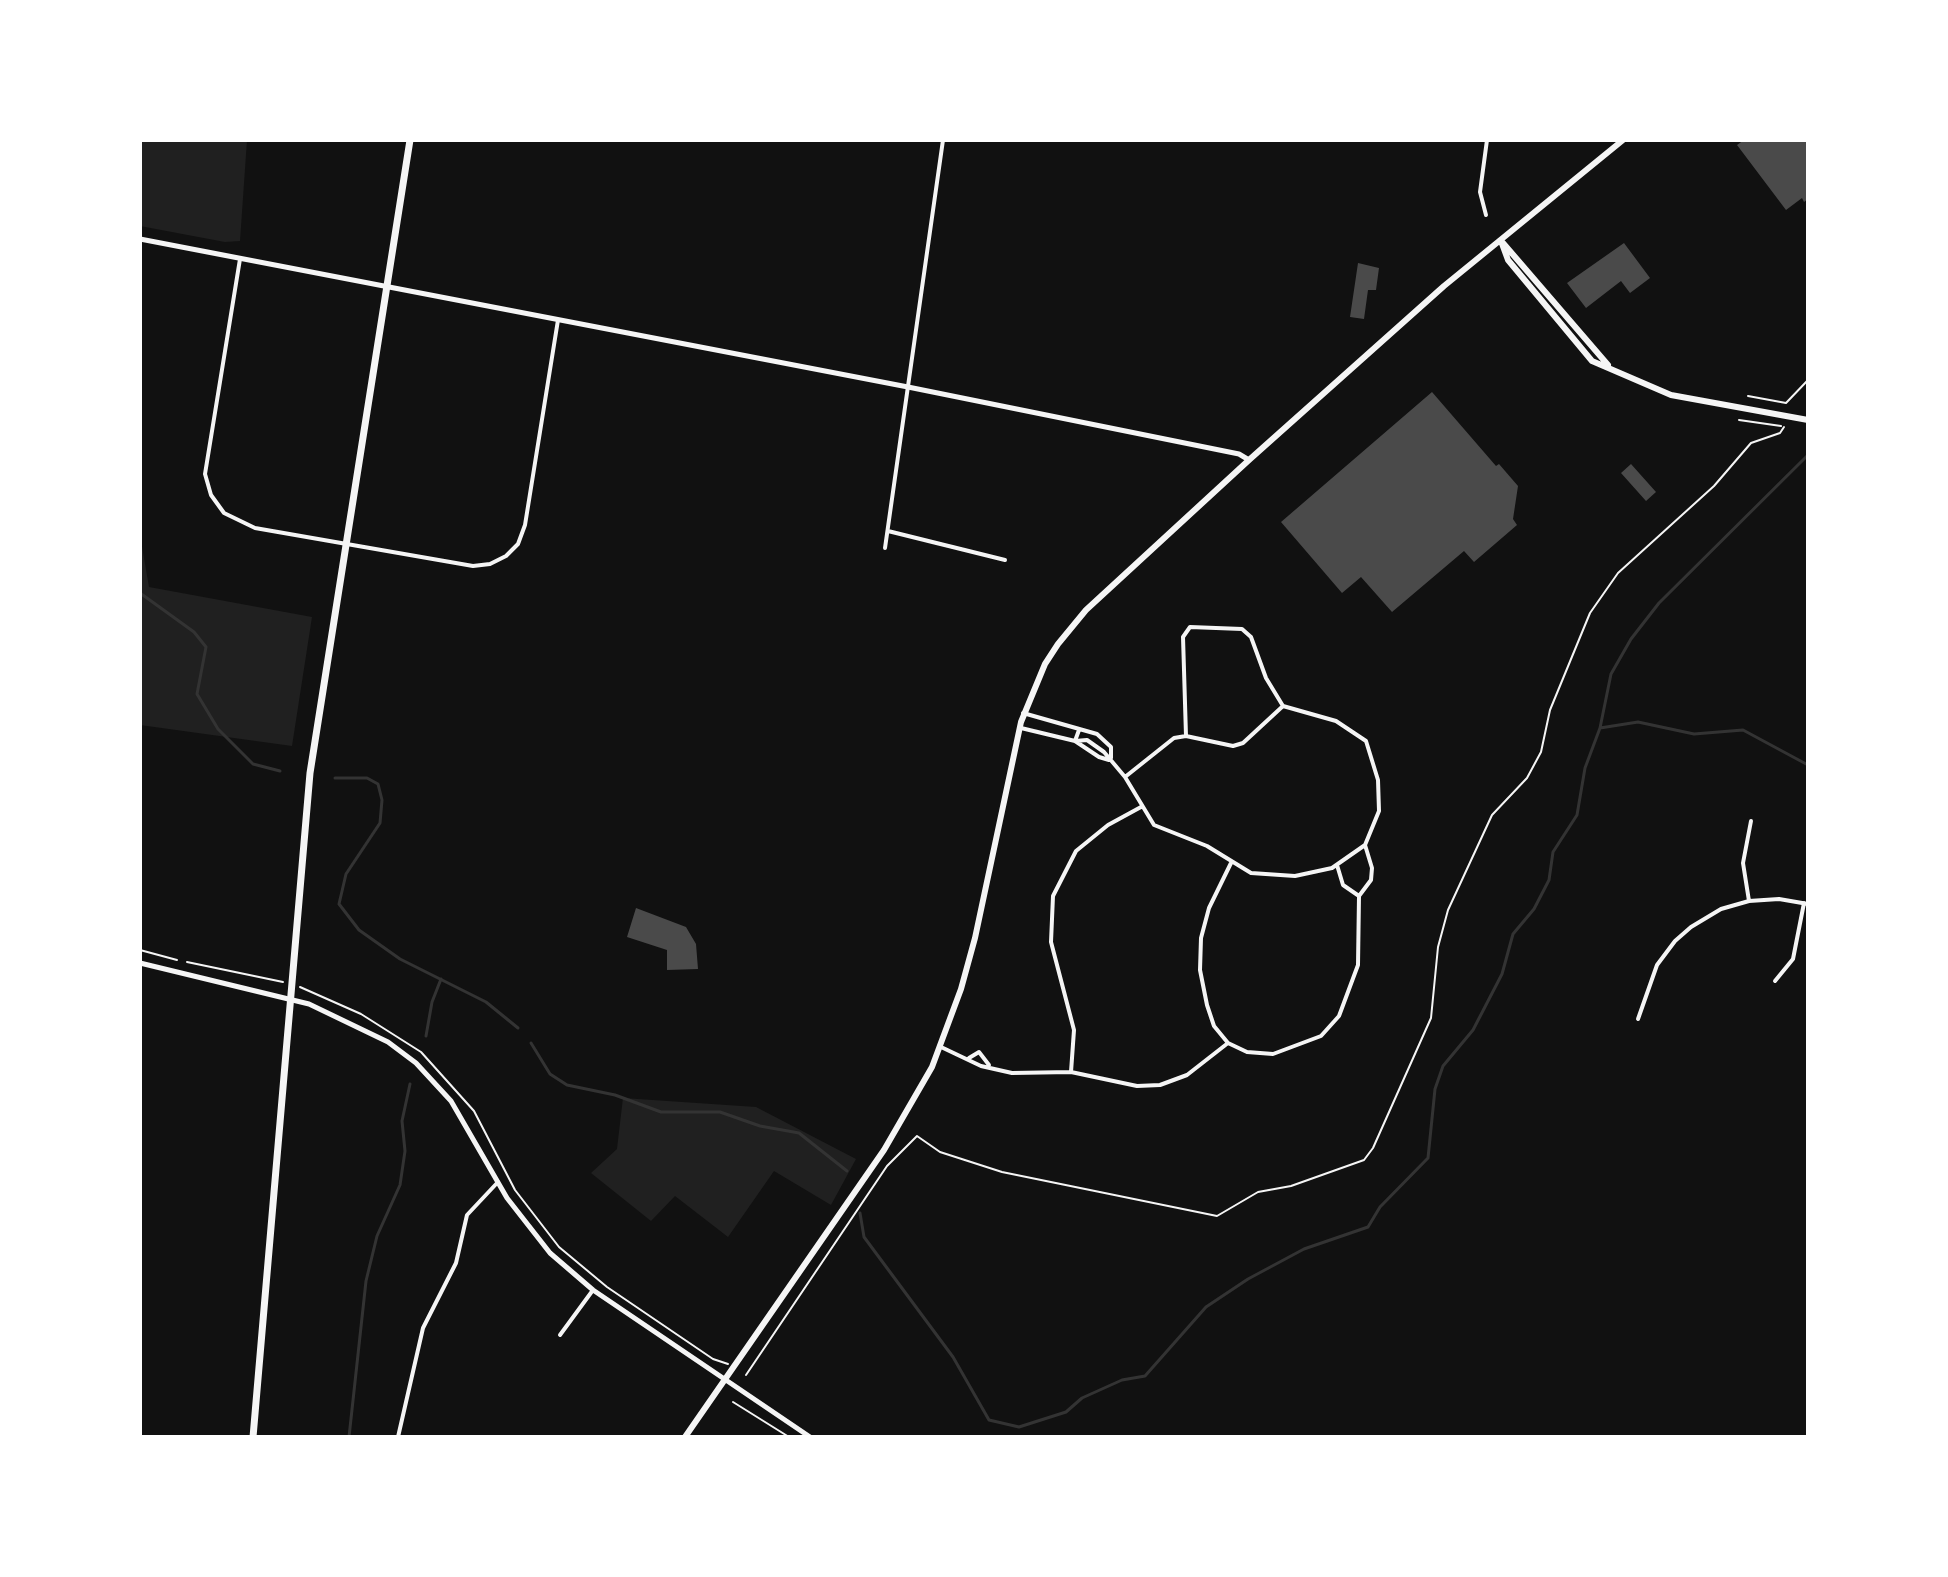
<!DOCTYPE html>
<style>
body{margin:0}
#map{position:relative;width:1948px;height:1577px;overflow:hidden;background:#111;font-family:"DM Sans",sans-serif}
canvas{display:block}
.frame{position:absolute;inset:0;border:142px solid #fff;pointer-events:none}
</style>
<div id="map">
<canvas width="1948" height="1577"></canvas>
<div class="frame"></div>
</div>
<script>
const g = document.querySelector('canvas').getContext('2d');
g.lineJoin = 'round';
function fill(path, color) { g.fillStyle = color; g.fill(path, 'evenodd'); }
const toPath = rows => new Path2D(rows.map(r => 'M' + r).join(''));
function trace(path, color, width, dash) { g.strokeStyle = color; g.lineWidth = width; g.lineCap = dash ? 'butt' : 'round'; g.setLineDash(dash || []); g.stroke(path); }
const green = toPath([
 [140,140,247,140,240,241,225,242,140,226],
 [140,535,149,587,312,617,292,746,140,725],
 [623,1098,756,1107,856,1159,831,1205,774,1171,728,1237,675,1196,651,1221,591,1173,617,1149]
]);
const stream = toPath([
 [140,593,194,632,206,647,197,694,218,729,253,764,280,771],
 [1600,728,1638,722,1694,734,1743,730,1808,765],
 [335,778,367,778,378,784,382,800,380,823,346,874,339,904,359,930,400,959,486,1002,518,1028],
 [426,1036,432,1002,441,979],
 [531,1043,550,1074,567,1085,615,1095,661,1112,720,1112,760,1126,799,1133,847,1171],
 [860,1213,864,1237,953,1357,989,1420,1019,1427,1066,1412,1082,1398,1122,1380,1145,1376,1206,1307,1248,1279,1304,1249,1368,1227,1380,1207,1428,1158,1435,1089,1443,1066,1473,1030,1502,974,1513,934,1534,909,1549,880,1553,852,1577,815,1585,768,1600,728,1611,674,1631,639,1659,603,1808,455],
 [349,1437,366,1281,377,1236,400,1185,405,1151,402,1121,410,1084]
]);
const building = toPath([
 [1744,140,1808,140,1808,199,1804,202,1802,198,1786,210,1737,145],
 [1624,243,1650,278,1630,293,1621,281,1586,308,1567,283],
 [1358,263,1379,268,1376,290,1368,290,1364,319,1350,317],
 [1432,392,1496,466,1499,464,1518,486,1513,519,1517,525,1474,562,1464,551,1392,612,1361,577,1342,593,1281,522],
 [1631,464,1656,492,1646,501,1621,473],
 [636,908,686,927,696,944,698,969,667,970,667,950,627,937]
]);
const path = toPath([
 [1748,396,1786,403,1808,380],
 [1739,420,1781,426],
 [140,950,177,960],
 [187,962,283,982],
 [300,987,361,1014,421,1052,474,1111,515,1190,559,1247,607,1287,713,1359,728,1364],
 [746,1375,887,1166,917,1136,940,1152,1002,1172,1217,1216,1258,1192,1291,1186,1364,1160,1373,1148,1431,1018,1438,947,1448,910,1492,815,1527,778,1541,752,1550,710,1590,613,1618,573,1714,486,1751,443,1780,433,1784,427],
 [733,1402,789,1437]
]);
const minor = toPath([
 [539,140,571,140],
 [1486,215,1480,192,1487,140],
 [240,259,205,474,211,495,224,513,255,528,473,566,490,564,506,556,518,544,525,525,558,320],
 [888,531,1005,560],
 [885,548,943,140],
 [1023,713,1097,734,1111,747,1111,758],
 [1021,728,1075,741,1099,757,1109,760],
 [1079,730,1075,741,1087,740,1104,752,1125,777,1154,825,1207,846,1251,873,1295,876,1332,868,1365,845,1379,811,1378,780,1366,741,1336,721,1283,706,1243,743,1233,746,1186,736,1174,738,1125,777],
 [1186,736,1183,637,1190,627,1242,629,1251,637,1266,678,1283,706],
 [1231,863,1209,908,1201,938,1200,970,1207,1005,1214,1026,1228,1043,1247,1052,1273,1054,1321,1036,1339,1016,1358,965,1359,896,1371,880,1372,868,1365,845],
 [1337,865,1343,885,1359,896],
 [1749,901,1743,863,1751,821],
 [1775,981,1793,959,1804,903],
 [1638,1019,1657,965,1675,941,1691,927,1721,909,1749,901,1779,899,1808,904],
 [941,1047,981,1066,1012,1073,1071,1072,1137,1086,1160,1085,1187,1075,1228,1043],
 [969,1058,979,1052,989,1065],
 [1071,1072,1074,1030,1051,942,1053,896,1076,851,1108,825,1141,807],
 [560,1335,593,1290],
 [398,1437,423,1328,456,1263,467,1215,498,1182]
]);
const tertiary = toPath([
 [140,239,908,387,1239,454,1249,460],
 [140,963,309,1004,388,1042,416,1063,451,1101,507,1198,550,1253,593,1290,810,1437]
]);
const secondary = toPath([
 [1501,241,1508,260,1592,361,1671,395,1808,420],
 [1503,243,1608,365],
 [685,1437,884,1150,932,1067,961,989,975,938,1021,722,1045,664,1058,644,1086,610,1249,460,1444,286,1623,140]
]);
const trunk = toPath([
 [253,1437,310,773,410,140]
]);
fill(green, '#202020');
trace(stream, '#333', 3);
fill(building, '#4a4a4a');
trace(path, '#f5f5f5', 2);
trace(minor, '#f5f5f5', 4);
trace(tertiary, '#f5f5f5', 5);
trace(secondary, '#f5f5f5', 6);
trace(trunk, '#f5f5f5', 7);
</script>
